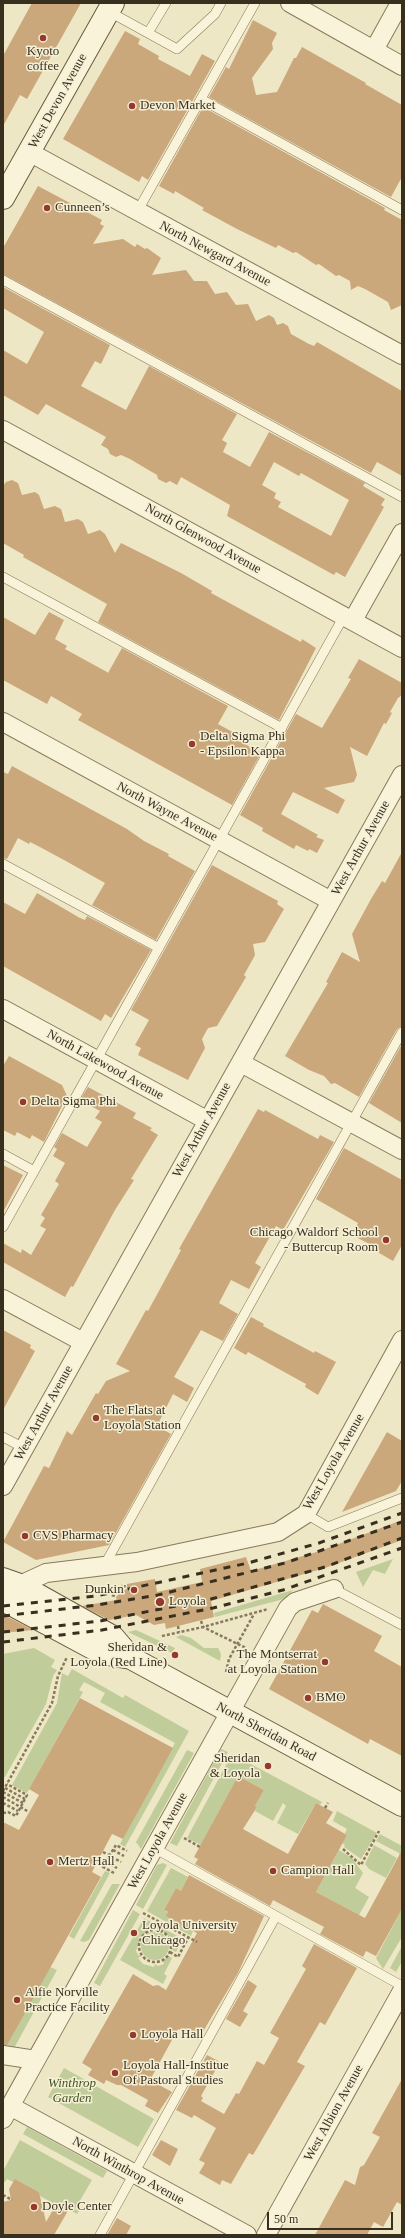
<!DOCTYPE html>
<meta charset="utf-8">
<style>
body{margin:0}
#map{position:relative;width:405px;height:2238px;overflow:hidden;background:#eee7c5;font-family:"Times New Roman",serif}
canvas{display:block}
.frame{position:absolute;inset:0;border:4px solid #392f1f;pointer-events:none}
.scale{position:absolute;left:267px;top:2212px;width:126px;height:18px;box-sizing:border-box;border:2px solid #392f1f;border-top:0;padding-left:5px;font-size:12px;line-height:14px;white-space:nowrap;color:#392f1f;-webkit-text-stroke:3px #f5f0d5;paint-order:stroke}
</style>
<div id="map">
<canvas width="405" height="2238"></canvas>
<div class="frame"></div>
<div class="scale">50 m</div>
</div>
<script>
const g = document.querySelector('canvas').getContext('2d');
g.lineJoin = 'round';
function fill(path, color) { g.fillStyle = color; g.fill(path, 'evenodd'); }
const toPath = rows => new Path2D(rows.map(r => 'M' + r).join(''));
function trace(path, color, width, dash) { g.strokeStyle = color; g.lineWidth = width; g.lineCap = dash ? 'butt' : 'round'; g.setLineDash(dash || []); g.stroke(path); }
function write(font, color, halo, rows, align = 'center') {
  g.font = font + ' "Times New Roman",serif'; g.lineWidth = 3; g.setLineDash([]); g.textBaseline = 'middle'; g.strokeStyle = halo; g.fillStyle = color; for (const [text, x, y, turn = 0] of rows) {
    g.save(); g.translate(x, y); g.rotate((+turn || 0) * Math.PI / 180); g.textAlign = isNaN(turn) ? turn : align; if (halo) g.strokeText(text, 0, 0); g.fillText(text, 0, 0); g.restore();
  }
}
const green = toPath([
 [393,1559,385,1574,373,1570,363,1587,356,1572],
 [293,1590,284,1599,215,1617,214,1613],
 [136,1630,175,1648,172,1653,128,1632],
 [181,1635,191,1638,204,1648,218,1648,221,1654,220,1661,176,1637],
 [34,1648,55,1660,51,1667,57,1670,53,1676,46,1704,5,1777,3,1777,3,1654],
 [72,1669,123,1698,125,1695,189,1731,125,1847,120,1844,175,1743,100,1702,105,1693,84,1682,79,1690,83,1692,27,1793,12,1785,57,1703,62,1673,68,1676],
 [221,1749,228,1752,177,1846,170,1843],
 [187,1750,194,1753,141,1849,136,1842],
 [232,1754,322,1802,320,1805,316,1803,298,1834,277,1823,286,1806,283,1803,273,1821,255,1811,257,1807,255,1806,264,1790,238,1776,201,1845,187,1838],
 [337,1811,377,1833,361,1859,344,1847,345,1845,342,1843,347,1835,345,1833,347,1829,333,1821],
 [380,1834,402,1846,402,1864,399,1853,376,1841],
 [374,1845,397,1858,386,1878,369,1869,365,1864],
 [339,1850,352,1858,363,1873,355,1888,369,1897,359,1915,316,1892],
 [163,1863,167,1865,143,1909,136,1905,157,1865],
 [171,1868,188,1877,181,1891,176,1888,164,1910,193,1931,191,1936,147,1911],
 [105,1871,110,1873,74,1939,69,1936],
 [112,1884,120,1884,89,1940,84,1942,80,1941],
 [402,1909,402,1937,383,1969,376,1958],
 [133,1910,140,1914,100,1986,94,1983],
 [144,1918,183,1939,176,1952,172,1950,173,1946,176,1945,174,1937,171,1938,164,1932,154,1929,154,1927,146,1929,147,1932,138,1938,140,1940,136,1951,138,1955,142,1956,138,1958,143,1964,154,1967,155,1964,158,1966,164,1964,163,1961,169,1956,172,1958,164,1974,167,1976,163,1984,120,1960],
 '141 1946a14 14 0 1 1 28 0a14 14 0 1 1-28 0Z',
 [402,1946,402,1961,396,1972,390,1968],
 [50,1967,57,1970,13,2050,3,2050,3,2033],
 [64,2068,154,2119,138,2147,48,2097],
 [27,2127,107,2171,103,2178,23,2134],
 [20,2140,92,2180,75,2209,79,2211,77,2214,57,2203,56,2205,40,2196,39,2192,17,2180,13,2182,7,2179,3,2184,3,2171]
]);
const building = toPath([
 [32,3,81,3,27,99,20,95,3,126,3,56],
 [253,20,277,33,272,43,273,49,252,78,256,95,277,92,294,58,296,58,302,47,366,83,365,84,402,105,402,177,391,197,209,97,226,67,229,69],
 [125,31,140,39,138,44,159,56,158,59,190,76,202,54,215,61,148,180,142,176,139,182,63,139],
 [203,107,385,208,384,210,402,220,402,305,391,310,388,302,365,289,358,286,351,290,350,281,339,275,336,276,319,264,316,265,296,252,293,253,278,245,276,248,237,229,202,210,204,208,175,191,174,194,159,186],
 [38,186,102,220,100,224,104,226,93,244,123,239,135,247,137,244,145,249,147,248,161,258,152,275,186,270,194,281,207,281,215,294,227,292,236,305,248,304,256,321,269,315,274,318,277,325,283,323,288,326,291,334,309,344,314,346,317,342,402,391,402,476,377,462,371,473,3,274,3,248],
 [3,287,110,345,101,364,95,361,81,386,126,410,149,366,237,414,222,440,227,443,223,452,250,467,269,432,365,483,363,486,385,499,381,505,384,507,345,577,336,572,334,575,227,516,230,505,181,477,177,485,170,481,166,483,158,479,157,475,130,459,121,455,116,457,110,454,108,449,101,445,106,437,46,404,38,415,3,395,3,350,27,364,44,332,3,308],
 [274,462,299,476,301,473,349,500,331,536,278,507,281,502,274,498,276,493,262,485],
 [12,480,18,483,22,495,35,492,39,495,44,509,55,506,61,509,65,522,78,519,83,522,88,534,100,530,105,534,115,553,121,543,181,573,212,591,211,593,301,642,302,639,316,648,279,720,98,622,107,604,23,557,24,555,3,543,3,486,6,482],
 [49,612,64,620,55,639,67,646,65,649,107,672,108,673,122,648,228,706,218,724,238,735,236,739,261,753,232,805,78,720,82,714,51,696,47,704,3,680,3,617,35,635],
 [359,659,402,683,402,695,398,698,390,712,392,713,386,724,384,723,367,756,350,747,357,775,354,782,324,788,345,800,338,814,293,792,281,814,318,835,316,837,324,840,317,853,309,849,308,851,296,845,294,849,262,831,263,828,240,815,296,714,322,728,351,679,348,678],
 [12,766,127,829,144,841,169,854,168,856,195,871,156,940,92,905,105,883,64,860,38,846,30,842,29,844,18,838,7,859,3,858,3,772,8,774],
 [402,852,402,1026,397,1029,359,1097,335,1083,331,1084,324,1076,309,1070,285,1056,328,983,326,982,342,952,360,962,352,934,371,899,382,881,385,883],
 [212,865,278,901,277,904,284,909,265,942,253,944,255,955,244,975,246,977,217,1026,208,1028,202,1039,205,1048,188,1080,138,1055,141,1048,135,1045,149,1020,131,1010],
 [37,893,80,918,85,920,87,916,151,950,111,1018,105,1014,101,1021,3,966,3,902,25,914],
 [402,1044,402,1123,369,1103],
 [9,1056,62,1085,67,1096,44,1142,32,1135,30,1139,17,1132,15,1136,3,1130,3,1066],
 [88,1087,136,1113,133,1118,152,1128,150,1130,158,1135,131,1179,134,1180,115,1210,73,1287,71,1286,65,1297,3,1262,3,1243,21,1253,22,1249,31,1255,46,1229,40,1226,45,1218,41,1215,59,1184,55,1181,65,1163,53,1156,57,1149,54,1147,62,1133,87,1147,102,1122,95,1118,100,1111,80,1100],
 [258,1109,264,1112,265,1110,318,1139,320,1135,334,1142,283,1230,276,1226,255,1263,261,1267,249,1289,231,1280,219,1303,238,1314,223,1341,201,1330,189,1351,174,1377,194,1388,187,1402,173,1394,157,1426,171,1434,109,1545,36,1560,3,1542,44,1466,49,1468,67,1431,72,1435,96,1393,98,1394,106,1381,130,1371,116,1364,146,1310,148,1311,160,1289,181,1250,179,1249],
 [344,1148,402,1180,402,1245,393,1261,374,1250,373,1246,356,1237,358,1234,354,1231,358,1223,316,1199],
 [3,1165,23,1175,3,1212],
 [251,1317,264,1324,263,1326,314,1353,315,1351,336,1362,318,1395,305,1387,306,1384,248,1352,246,1355,234,1348],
 [3,1330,31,1345,30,1348,35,1351,3,1410],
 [387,1432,402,1441,402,1481,396,1491,342,1512],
 [402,1520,402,1540,325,1568,211,1601,214,1617,166,1629,165,1623,154,1625,136,1615,109,1620,82,1606,116,1600,121,1585,155,1579,157,1592,202,1582,200,1569,246,1557,251,1571,320,1551],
 [323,1604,382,1636,374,1651,402,1667,402,1756,370,1739,368,1744,269,1689,312,1610,318,1613],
 [3,1615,4,1615,33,1630,3,1633],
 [80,1698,173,1748,123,1839,112,1834,92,1872,101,1877,7,2045,3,2045,3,1822,19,1830,39,1795,29,1789],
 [238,1776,264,1790,255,1806,257,1807,243,1829,288,1854,316,1803,333,1812,326,1823,347,1835,316,1892,365,1918,402,1850,402,1909,376,1956,366,1951,363,1957,320,1934,324,1927,273,1900,270,1906,195,1864,198,1859,194,1857],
 [189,1875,264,1916,238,1973,198,2040,178,2029,150,2080,172,2092,158,2113,145,2106,148,2100,121,2085,117,2085,106,2080,104,2084,88,2075,92,2069,82,2063,133,1974,153,1986,158,1985,166,1990,197,1933,166,1916,168,1912,164,1910,176,1888,181,1891],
 [314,1944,357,1968,325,2025,320,2022,297,2062,305,2066,253,2155,249,2153,231,2184,222,2180,220,2185,199,2173,205,2163,199,2160,216,2128,194,2115,192,2118,176,2110,207,2055,220,2062,201,2096,203,2098,201,2101,224,2114,236,2093,239,2094,257,2061,264,2065,279,2038,270,2033,306,1969,302,1966],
 [248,1980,257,1986,243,2011,248,2014,240,2027,226,2019],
 [402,2079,402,2205,397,2202,383,2227,374,2222,367,2235,315,2235,345,2180,355,2185,360,2167,364,2165,380,2137,372,2133],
 [161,2140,178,2149,170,2166,152,2155],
 [15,2179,39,2192,46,2222,57,2203,69,2209,54,2235,3,2235,3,2202,11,2200,9,2189],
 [117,2218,131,2226,126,2235,107,2235]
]);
const path = toPath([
 [112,1595,117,1597],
 [201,1621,203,1627,246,1648],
 [178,1626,179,1632],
 [162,1636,203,1627,268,1609],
 [226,1672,229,1659,254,1614],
 [5,1788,25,1799],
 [3,1791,52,1703,58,1676,67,1657],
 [3,1792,23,1803],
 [3,1797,29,1812],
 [3,1803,18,1811],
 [325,1808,328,1803],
 [3,1813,8,1812,16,1816,27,1795,7,1784],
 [184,1838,200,1847],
 [343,1849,361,1865,379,1831],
 [113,1850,124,1856],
 [103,1852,121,1862],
 [106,1862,117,1868],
 [114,1873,103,1867,109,1856,116,1845,127,1851],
 [143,1913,197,1942],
 '139 1946a16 16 0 1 1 32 0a16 16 0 1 1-32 0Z',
 [170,1952,178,1957,188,1938],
 [3,2195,12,2200]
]);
const lane = toPath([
 [108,11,177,49,215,14,221,3],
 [148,33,166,3],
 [201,99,402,210],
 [137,212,255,3],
 [3,280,402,497],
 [3,577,282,728],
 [3,864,159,948],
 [3,1154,34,1171],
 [3,1227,344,616],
 [3,1437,24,1448],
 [306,1514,328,1527,402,1498],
 [104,1566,402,1032],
 [334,1589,402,1625],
 [154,1848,402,1986],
 [100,2235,276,1916]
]);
const street = toPath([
 [290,3,402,66],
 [374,50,400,3],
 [29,152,402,355],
 [3,430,402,648],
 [353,620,402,533],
 [3,722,331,901],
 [3,1009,208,1121],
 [241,1063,402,1150],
 [3,1299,83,1342],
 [3,1486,402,775],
 [20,1585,46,1573,137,1562,278,1532,306,1514,402,1340],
 [3,2055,36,2060],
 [10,2106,247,2235],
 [3,2119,288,1608,295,1602,334,1589],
 [266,2235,402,1991]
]);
const secondary = toPath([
 [3,198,113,3],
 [3,1579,20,1585,113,1637,131,1658],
 [3,1600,102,1653,131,1658,402,1805]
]);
const rail = toPath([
 [3,1606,96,1596,248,1563,319,1543,402,1513],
 [3,1616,97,1605,158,1595,285,1563,402,1522],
 [3,1632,100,1621,211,1599,325,1567,402,1538],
 [3,1642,102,1630,213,1608,283,1590,402,1548]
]);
const markers = [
 [43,38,4,"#96392d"],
 [132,106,4,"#96392d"],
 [47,208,4,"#96392d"],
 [192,744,4,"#96392d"],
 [23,1102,4,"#96392d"],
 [386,1240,4,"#96392d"],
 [96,1418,4,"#96392d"],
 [25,1536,4,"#96392d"],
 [134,1590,4,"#96392d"],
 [160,1602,5,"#96392d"],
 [175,1655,4,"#96392d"],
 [325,1662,4,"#96392d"],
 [308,1698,4,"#96392d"],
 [268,1766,4,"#96392d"],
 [50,1862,4,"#96392d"],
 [273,1871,4,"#96392d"],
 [134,1933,4,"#96392d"],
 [17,2000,4,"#96392d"],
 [133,2035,4,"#96392d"],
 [115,2073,4,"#96392d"],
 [34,2207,4,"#96392d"]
];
const poiNames = [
 ["Kyoto",43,52,"center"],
 ["coffee",43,67,"center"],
 ["Devon Market",140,106],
 ["Cunneen’s",55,208],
 ["Delta Sigma Phi",200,737],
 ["- Epsilon Kappa",200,752],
 ["Delta Sigma Phi",31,1102],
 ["Chicago Waldorf School",378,1233,"right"],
 ["- Buttercup Room",378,1248,"right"],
 ["The Flats at",104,1411],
 ["Loyola Station",104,1426],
 ["CVS Pharmacy",33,1536],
 ["Dunkin'",126,1590,"right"],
 ["Loyola",169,1602],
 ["Sheridan &",167,1648,"right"],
 ["Loyola (Red Line)",167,1663,"right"],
 ["The Montserrat",317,1655,"right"],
 ["at Loyola Station",317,1670,"right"],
 ["BMO",316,1698],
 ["Sheridan",260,1759,"right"],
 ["& Loyola",260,1774,"right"],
 ["Mertz Hall",58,1862],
 ["Campion Hall",281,1871],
 ["Loyola University",142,1926],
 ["Chicago",142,1941],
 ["Alfie Norville",25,1993],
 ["Practice Facility",25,2008],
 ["Loyola Hall",141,2035],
 ["Loyola Hall-Institue",123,2066],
 ["Of Pastoral Studies",123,2081],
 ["Doyle Center",42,2207]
];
const streetNames = [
 ["West Devon Avenue",58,101,-61],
 ["North Newgard Avenue",215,254,28],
 ["North Glenwood Avenue",203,539,29],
 ["North Wayne Avenue",167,812,28],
 ["West Arthur Avenue",361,848,-61],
 ["North Lakewood Avenue",105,1065,29],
 ["West Arthur Avenue",202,1130,-61],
 ["West Arthur Avenue",44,1413,-61],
 ["West Loyola Avenue",334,1462,-60],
 ["North Sheridan Road",266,1732,28],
 ["West Loyola Avenue",158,1841,-61],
 ["West Albion Avenue",334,2113,-61],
 ["North Winthrop Avenue",128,2171,29]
];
const parkNames = [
 ["Winthrop",72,2084],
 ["Garden",72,2099]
];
fill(green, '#c0cc99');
fill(building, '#cba77c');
trace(lane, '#88795c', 10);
trace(street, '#88795c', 20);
trace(secondary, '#6a5a3f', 24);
trace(path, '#88795c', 2.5, [3, 2]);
trace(lane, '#f8f3d9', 9);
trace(street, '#f8f3d9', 18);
trace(secondary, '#f8f3d9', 22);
trace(rail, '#392f1f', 3, [7, 7]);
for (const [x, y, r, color] of markers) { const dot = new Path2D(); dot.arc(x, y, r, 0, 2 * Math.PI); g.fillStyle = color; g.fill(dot); trace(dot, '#f5f0d5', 1.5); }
write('13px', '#392f1f', '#f5f0d5', poiNames, 'left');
write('13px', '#392f1f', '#f5f0d5', streetNames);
write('italic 13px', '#435526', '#f5f0d5', parkNames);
</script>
